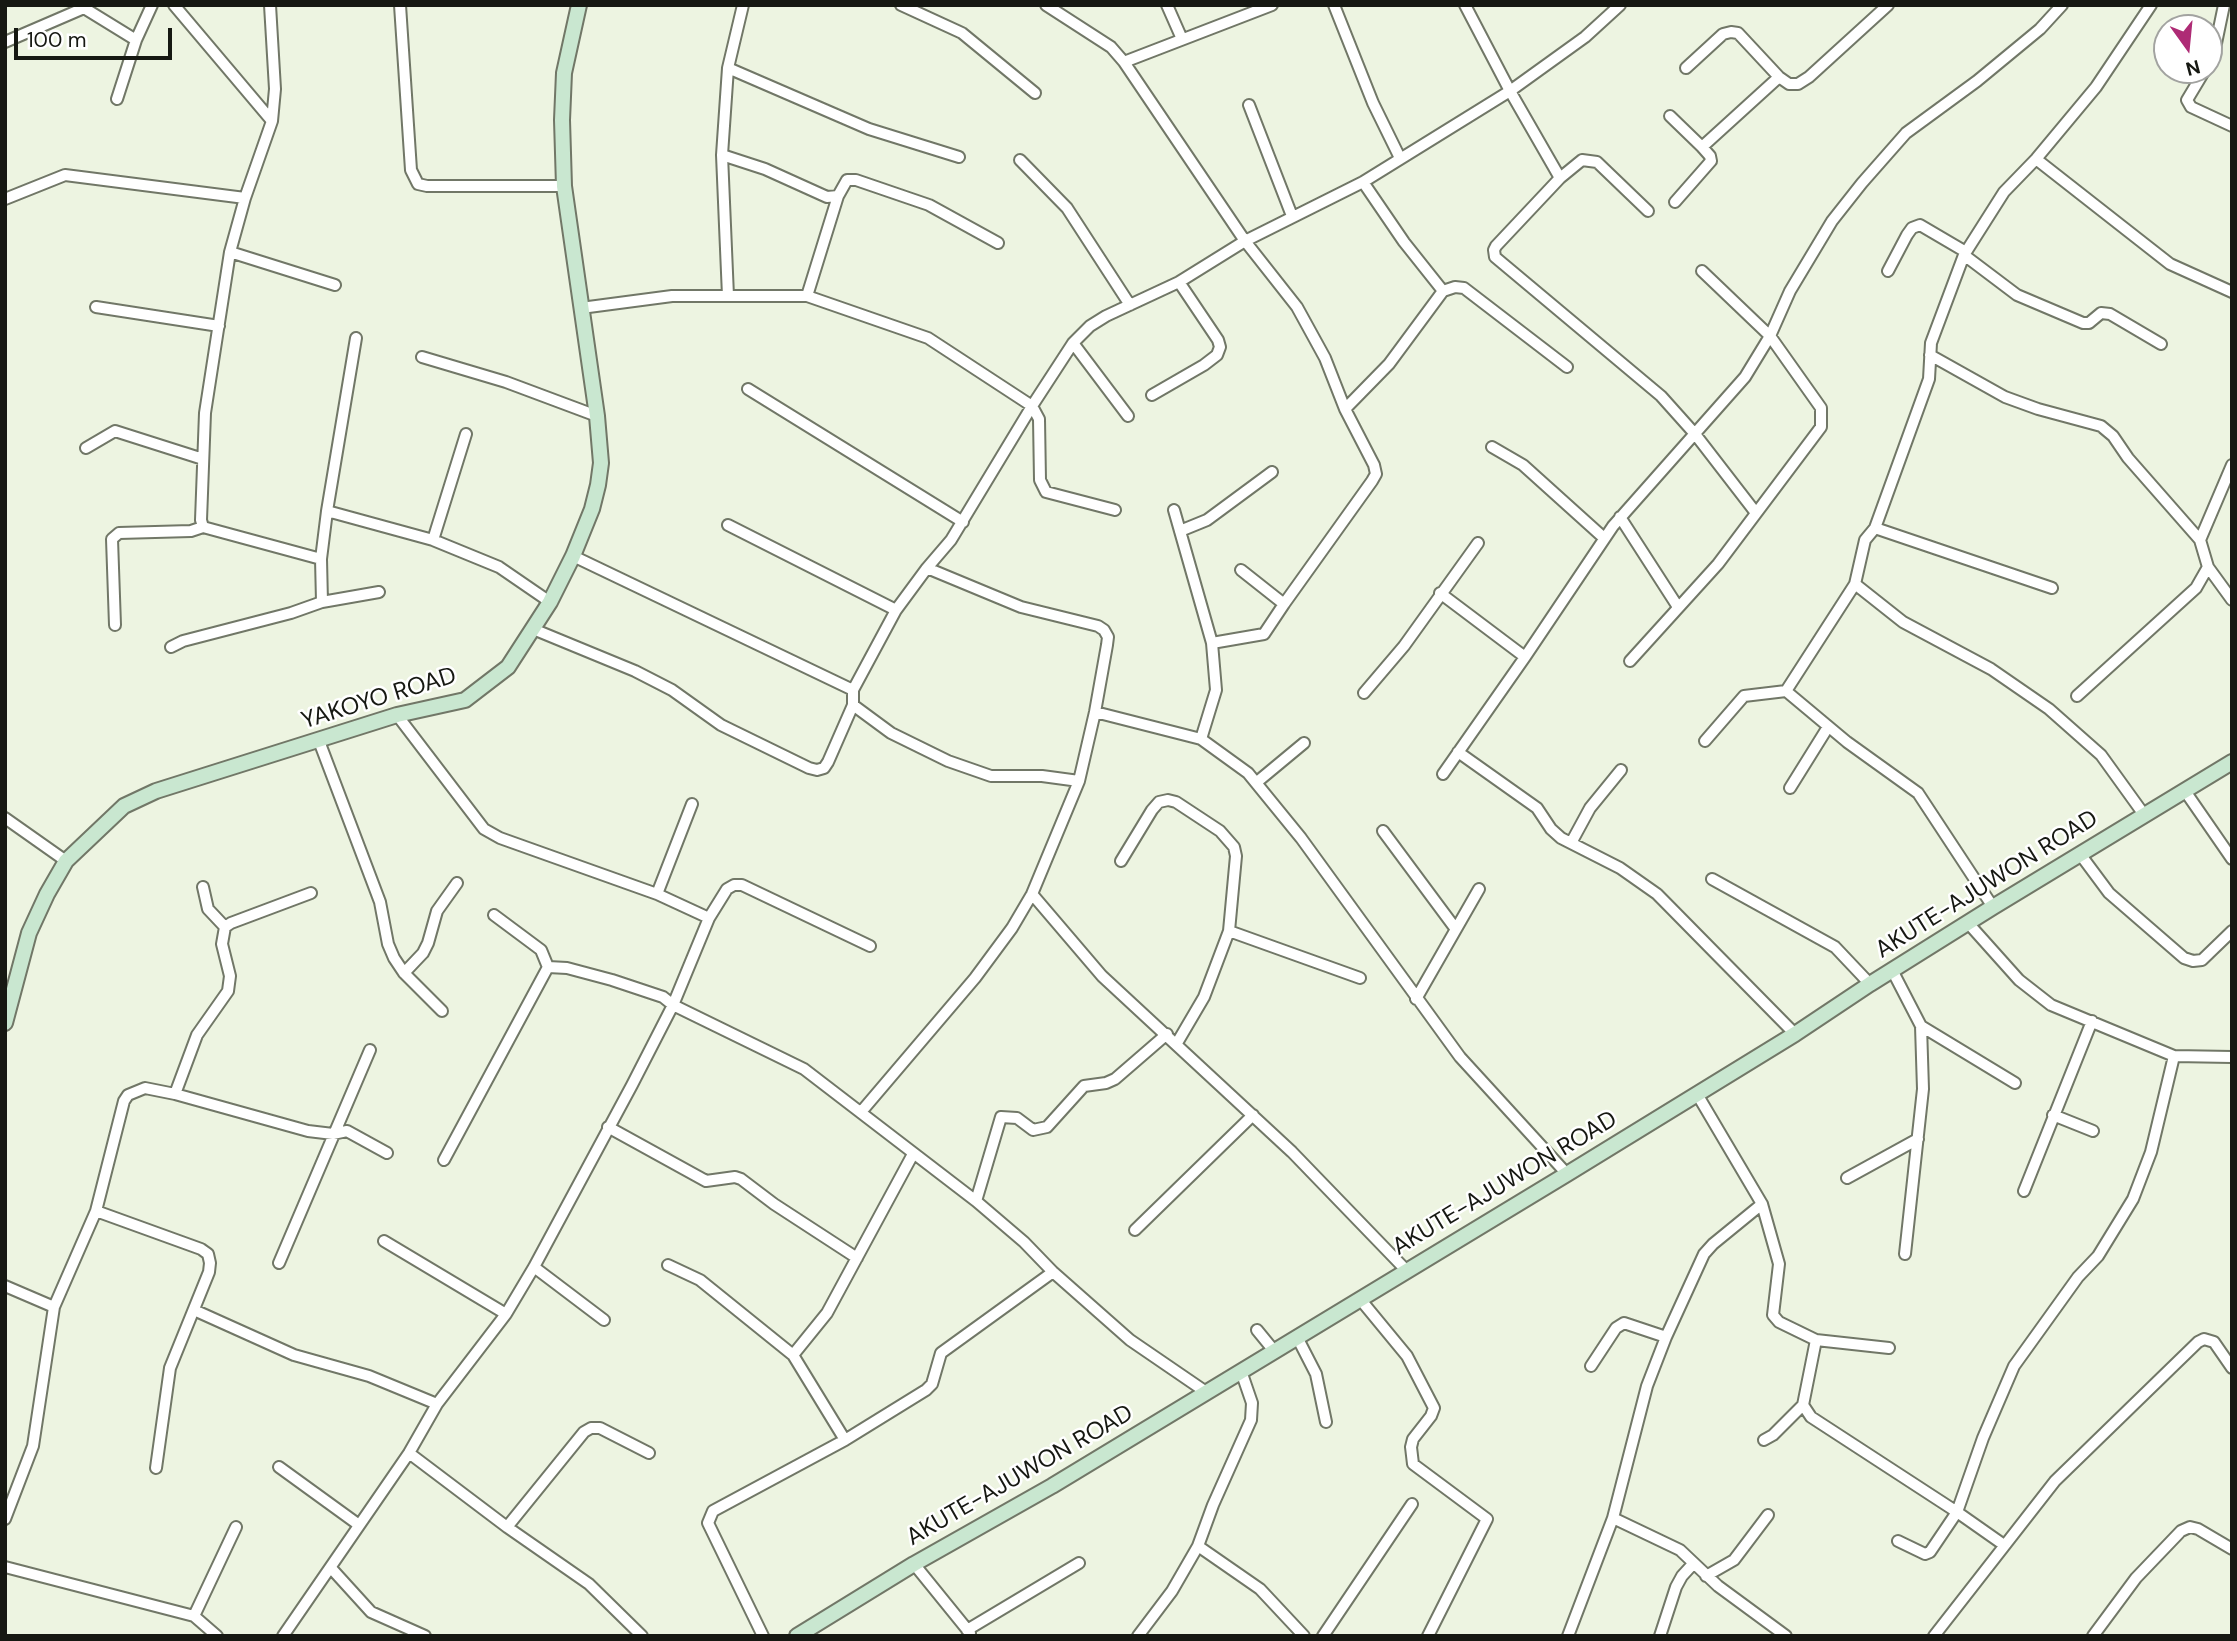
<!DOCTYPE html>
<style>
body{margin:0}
#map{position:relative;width:2237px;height:1641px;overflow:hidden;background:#edf4e1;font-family:"DM Sans",sans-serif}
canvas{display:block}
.frame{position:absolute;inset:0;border:7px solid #161812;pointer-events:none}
.north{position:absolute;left:2153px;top:14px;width:70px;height:70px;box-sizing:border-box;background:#fff;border:2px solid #a2a3a0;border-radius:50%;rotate:165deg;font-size:19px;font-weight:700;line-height:28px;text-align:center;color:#161812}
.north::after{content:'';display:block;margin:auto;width:24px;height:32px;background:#ae2b75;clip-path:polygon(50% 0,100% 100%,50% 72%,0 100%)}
.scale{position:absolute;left:14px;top:28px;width:158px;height:32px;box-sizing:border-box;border:4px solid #161812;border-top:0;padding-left:9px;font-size:21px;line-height:24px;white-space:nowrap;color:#161812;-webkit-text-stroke:5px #fff;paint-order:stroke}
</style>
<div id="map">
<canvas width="2237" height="1641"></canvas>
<div class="frame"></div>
<div class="north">N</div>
<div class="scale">100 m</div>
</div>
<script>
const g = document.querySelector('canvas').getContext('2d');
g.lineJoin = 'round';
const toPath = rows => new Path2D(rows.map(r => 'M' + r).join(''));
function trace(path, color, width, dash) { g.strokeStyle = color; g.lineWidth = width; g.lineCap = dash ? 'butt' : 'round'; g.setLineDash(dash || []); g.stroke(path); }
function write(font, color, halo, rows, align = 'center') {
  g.font = font + ' "DM Sans",sans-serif'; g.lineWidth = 5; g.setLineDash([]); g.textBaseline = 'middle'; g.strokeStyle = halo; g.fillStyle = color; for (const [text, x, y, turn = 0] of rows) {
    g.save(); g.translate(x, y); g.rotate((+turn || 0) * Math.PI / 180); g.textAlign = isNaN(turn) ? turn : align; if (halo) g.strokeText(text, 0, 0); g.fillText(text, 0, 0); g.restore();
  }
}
const minor = toPath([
 [174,5,272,121],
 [400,5,411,170,418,184,427,186,564,186],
 [901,5,962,33,1035,93],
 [1046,5,1111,47,1124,62,1245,241,1297,307,1325,358,1345,409,1374,465,1376,474,1372,481,1284,604,1241,570],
 [1167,5,1182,39],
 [1334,5,1373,103,1400,158],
 [1465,5,1510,91,1560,178],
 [5,42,84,8,136,40],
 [1124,62,1272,5],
 [2209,63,2214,53,2224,5],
 [728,68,869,129,959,157],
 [1686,68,1723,34,1731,32,1738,33,1779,77,1789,84,1798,84,1809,77,1888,5],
 [2205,70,2187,100,2191,107,2232,126],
 [117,99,136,40,152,5],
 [1249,105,1292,216],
 [1670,116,1702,147],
 [722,155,765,169,827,197,838,196,847,180,856,180,929,205,998,243],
 [2036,159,2170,264,2232,292],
 [1020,160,1067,208,1130,305],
 [1363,182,1404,242,1443,291],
 [5,199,65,175,245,198],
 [1675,202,1711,161,1710,156,1702,147,1779,77],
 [1648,211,1597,162,1582,160,1560,178,1496,246,1494,250,1495,257,1661,396,1695,434,1756,513],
 [230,252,335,285],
 [1964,255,2017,295,2083,323,2089,323,2101,313,2110,314,2161,344],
 [1888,271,1907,235,1912,228,1920,225,1966,252],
 [728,296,722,155,728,68,743,5],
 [807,296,838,196],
 [96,307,219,326],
 [581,308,672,296,807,296,928,338,1032,406,1039,419,1040,480,1046,492,1115,510],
 [1073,343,1128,416],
 [1930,355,2005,397,2038,409,2101,426,2113,436,2128,458,2200,540],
 [422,357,506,382,597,416],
 [748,389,963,522],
 [1152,395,1204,365,1217,355,1220,347,1218,340,1179,282],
 [1345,409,1389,364,1443,291,1455,287,1464,288,1567,367],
 [1492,447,1523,465,1604,538],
 [86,448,115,431,203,459],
 [2232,465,2200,540,2208,567,2232,600],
 [1174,510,1212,643,1216,690,1201,739],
 [327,511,433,540,499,567,550,602],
 [1620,517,1678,607],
 [728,525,896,610],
 [203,527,201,520,205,413,230,252,245,198,272,121,275,89,270,5],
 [1875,528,2052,588],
 [1180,531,1207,520,1272,472],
 [433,540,466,434],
 [1855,584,1903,622,1991,669,2049,709,2101,755,2145,816],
 [1440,593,1525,657],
 [322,602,321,559,327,511,356,338],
 [115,625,112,539,119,533,191,531,203,527,321,559],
 [533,629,635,671,672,690,721,725,809,768,817,770,824,768,828,762,853,705,853,690,573,556],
 [1212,643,1264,634,1284,604],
 [171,647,183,641,291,613,322,602,379,592],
 [1630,661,1718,564,1821,427,1821,408,1770,336,1702,271],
 [853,690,896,610,927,568,951,540,1032,406,1073,343,1090,326,1106,316,1179,282,1245,241,1363,182,1510,91,1585,37,1620,5],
 [1786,691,1855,584,1865,540,1875,528,1929,379,1931,343,1964,255,2004,192,2036,159,2096,87,2151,5],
 [1364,693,1404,646,1478,543],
 [2077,696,2196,588,2208,567],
 [853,705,891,733,948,761,991,776,1042,776,1079,781],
 [1095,712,1201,739,1248,773,1301,838,1460,1057,1567,1174],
 [397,715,484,829,500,838,657,894,709,918],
 [319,741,380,902,388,944,394,958,404,973,442,1011],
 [1705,741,1744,696,1786,691,1847,742,1918,793,1993,907],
 [1458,752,1537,808,1551,829,1561,838,1620,868,1657,894,1795,1034],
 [1443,774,1525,657,1613,526,1745,377,1770,336,1790,291,1832,221,1862,183,1906,133,1977,81,2040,29,2062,5],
 [1257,782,1304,743],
 [1790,788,1828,727],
 [2185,791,2232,859],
 [5,818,66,861],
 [1383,831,1455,928],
 [1571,843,1590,808,1621,770],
 [2080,854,2109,893,2184,958,2193,961,2202,960,2232,931],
 [1121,861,1152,810,1159,802,1168,800,1176,802,1220,831,1234,847,1236,856,1229,931,1204,997,1177,1043],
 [1712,879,1835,947,1870,984],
 [203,887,208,909,225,927],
 [657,894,692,804],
 [1032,894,1102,976,1292,1152,1406,1270],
 [494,915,541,950,548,967,567,968,612,980,663,997,673,1005,804,1069,976,1201,1024,1242,1053,1272,1130,1340,1206,1392],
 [1968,923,2019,980,2051,1005,2174,1056,2232,1057],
 [1229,931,1360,978],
 [1892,970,1921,1026,2015,1083],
 [404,973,423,953,428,943,437,911,457,883],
 [1416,999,1479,889],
 [175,1094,197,1035,228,991,230,976,222,944,225,927,231,923,311,893],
 [1697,1094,1762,1204,1779,1264,1773,1315,1779,1322,1816,1340,1889,1348],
 [861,1112,975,978,1012,928,1032,894,1079,781,1095,712,1107,645,1108,637,1104,630,1098,626,1021,607,927,568],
 [2053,1115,2093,1131],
 [608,1127,706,1181,735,1177,741,1179,774,1204,857,1258],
 [444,1160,548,967],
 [1847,1178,1918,1139],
 [2024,1191,2092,1021],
 [976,1201,1001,1117,1017,1118,1033,1130,1047,1127,1084,1086,1106,1083,1115,1079,1167,1034],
 [96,1211,201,1249,208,1254,210,1263,209,1272,170,1368,156,1468],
 [1135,1230,1253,1115],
 [384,1241,506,1314],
 [1905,1254,1923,1089,1921,1026],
 [279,1263,370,1050],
 [668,1265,700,1280,793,1355,845,1440],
 [534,1267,604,1320],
 [5,1286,54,1307],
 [1360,1299,1407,1356,1434,1408,1431,1416,1413,1439,1411,1447,1413,1464,1487,1519,1428,1636],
 [194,1310,294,1355,369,1376,437,1404],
 [1257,1330,1275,1352],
 [1297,1337,1316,1374,1326,1422],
 [1816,1340,1803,1405,1811,1417,1957,1512,2004,1545],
 [793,1355,827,1313,913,1154],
 [1591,1366,1616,1328,1624,1323,1666,1337],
 [1764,1440,1773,1435,1803,1405],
 [409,1453,507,1527,589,1584,642,1636],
 [279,1467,359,1525],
 [1613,1518,1680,1550,1718,1586,1786,1636],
 [5,1519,33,1446,54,1307,96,1211,124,1101,128,1095,145,1088,175,1094,308,1131,333,1134,347,1131,387,1153],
 [507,1527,584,1432,591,1428,600,1428,649,1453],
 [1898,1541,1925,1554,1930,1552,1957,1512,1983,1438,2014,1366,2078,1277,2098,1256,2133,1199,2151,1152,2174,1056],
 [1198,1546,1260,1589,1304,1636],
 [914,1564,970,1633],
 [5,1567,194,1616,217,1636],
 [331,1568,371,1612,425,1636],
 [1706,1576,1734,1560,1768,1515],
 [194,1616,236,1527],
 [967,1630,1079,1563],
 [283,1636,409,1453,437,1404,506,1314,534,1267,632,1085,673,1005,709,918,727,889,734,885,742,885,870,946],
 [763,1636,708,1523,713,1511,845,1440,926,1390,932,1384,941,1353,1053,1272],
 [1138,1636,1172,1591,1198,1546,1213,1505,1251,1420,1252,1403,1241,1371],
 [1323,1636,1412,1504],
 [1568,1636,1613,1518,1647,1386,1666,1337,1704,1254,1713,1244,1762,1204],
 [1660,1636,1676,1587,1682,1576,1693,1564],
 [1934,1636,2055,1481,2198,1342,2204,1339,2214,1342,2232,1368],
 [2093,1636,2136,1578,2181,1531,2190,1527,2198,1529,2232,1549]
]);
const secondary = toPath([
 [5,1023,29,933,47,894,66,861,124,806,156,791,397,715,465,700,508,667,550,602,573,556,592,509,598,485,601,463,597,416,564,186,562,120,564,73,579,5],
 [797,1636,914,1564,1052,1486,1567,1174,1795,1034,1870,984,1993,907,2232,762]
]);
const streetNames = [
 ["YAKOYO ROAD",379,699,-17],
 ["AKUTE-AJUWON ROAD",1987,885,-32],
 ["AKUTE-AJUWON ROAD",1505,1184,-31],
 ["AKUTE-AJUWON ROAD",1020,1476,-30]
];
trace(minor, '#717767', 14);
trace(secondary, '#717767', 18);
trace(minor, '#fff', 10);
trace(secondary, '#c9e7d0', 14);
write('24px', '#161812', '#fff', streetNames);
</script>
